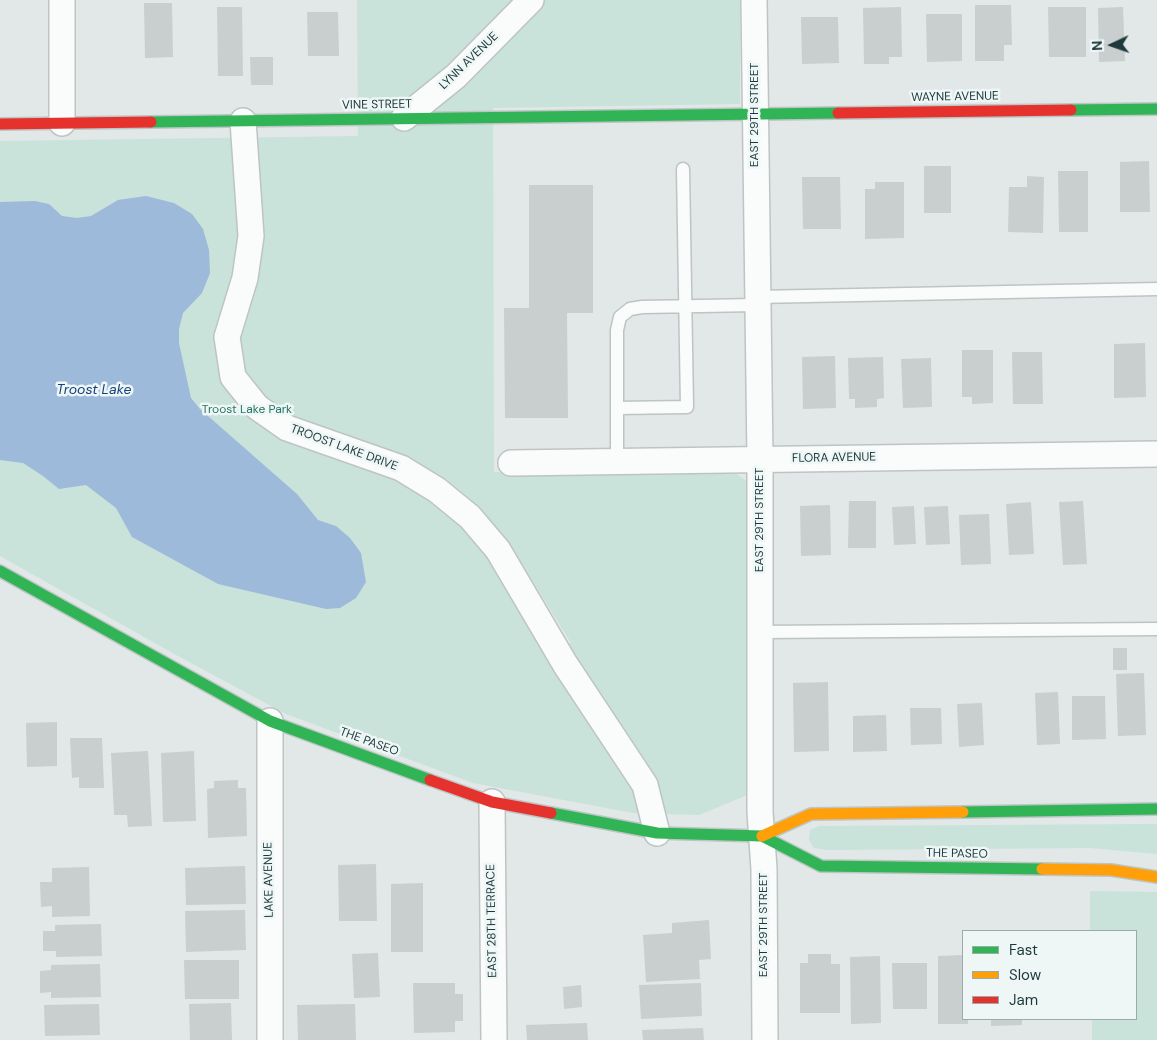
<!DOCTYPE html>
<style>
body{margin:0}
#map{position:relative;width:1157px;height:1040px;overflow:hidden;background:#e1e8e7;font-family:"DM Sans",sans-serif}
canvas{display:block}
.legend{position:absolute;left:962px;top:930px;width:175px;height:90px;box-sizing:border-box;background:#eef7f6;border:1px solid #9babac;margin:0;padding:6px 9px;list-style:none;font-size:15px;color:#1e383c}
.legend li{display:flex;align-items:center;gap:10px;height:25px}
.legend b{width:25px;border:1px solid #9babac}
.north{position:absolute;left:1087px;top:20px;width:50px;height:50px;-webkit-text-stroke:4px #eef7f6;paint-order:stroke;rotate:267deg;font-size:14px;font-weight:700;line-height:20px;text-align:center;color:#1e383c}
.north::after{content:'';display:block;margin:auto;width:18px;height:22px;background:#1e383c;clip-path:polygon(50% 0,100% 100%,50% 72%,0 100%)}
</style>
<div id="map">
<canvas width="1157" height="1040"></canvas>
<ul class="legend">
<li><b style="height:6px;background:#30b455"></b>Fast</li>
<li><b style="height:6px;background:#ff9f0a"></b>Slow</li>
<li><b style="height:6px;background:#e5322d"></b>Jam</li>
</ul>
<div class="north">N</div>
</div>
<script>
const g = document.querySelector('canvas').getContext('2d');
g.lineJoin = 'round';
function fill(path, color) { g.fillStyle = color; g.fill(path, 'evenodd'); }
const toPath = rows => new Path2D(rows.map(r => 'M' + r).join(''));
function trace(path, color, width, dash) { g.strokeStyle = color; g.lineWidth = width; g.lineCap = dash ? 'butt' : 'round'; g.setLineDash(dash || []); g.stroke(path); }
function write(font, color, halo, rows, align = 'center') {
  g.font = font + ' "DM Sans",sans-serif'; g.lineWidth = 5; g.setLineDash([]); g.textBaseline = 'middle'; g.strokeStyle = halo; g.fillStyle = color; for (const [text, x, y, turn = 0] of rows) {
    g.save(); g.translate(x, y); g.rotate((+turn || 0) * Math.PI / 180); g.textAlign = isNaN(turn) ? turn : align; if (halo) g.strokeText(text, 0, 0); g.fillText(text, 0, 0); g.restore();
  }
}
const green = toPath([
 [357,0,740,0,740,104,493,108,494,472,737,474,747,482,750,794,699,815,633,813,473,783,286,714,169,651,0,556,0,141,358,136],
 [495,531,525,569,571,643,540,643],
 [1157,824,1157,854,1090,848,828,850,814,848,809,840,810,830,819,826],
 [1090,891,1157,892,1157,1040,1092,1040,1092,1019,1136,1019,1136,931,1090,931]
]);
const water = toPath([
 [146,196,174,203,192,214,203,229,209,250,210,273,202,293,183,313,179,329,179,343,191,398,200,409,297,494,318,520,336,526,350,538,361,553,366,582,356,598,340,608,326,609,218,584,132,537,116,508,86,485,59,489,43,476,23,463,0,460,0,202,35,201,49,204,62,216,77,218,91,216,118,200]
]);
const building = toPath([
 [144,3,172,3,173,57,145,58],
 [975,5,1011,5,1012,45,1004,45,1004,61,975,61],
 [217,7,242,7,243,76,218,76],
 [901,7,902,57,889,57,889,64,864,64,863,8],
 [1048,7,1086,7,1086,57,1049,57],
 [1123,7,1125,61,1099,62,1098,8],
 [307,12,338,12,339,56,308,56],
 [926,14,962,14,962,61,927,62],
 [801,17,838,17,839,63,802,64],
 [250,57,273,57,273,85,251,85],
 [1149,161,1150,212,1120,212,1120,162],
 [924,166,951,166,951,213,924,213],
 [1058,171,1088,171,1088,232,1059,232],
 [1027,176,1044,177,1043,233,1008,232,1009,187,1027,187],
 [802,177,840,177,841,229,803,229],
 [875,182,904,182,904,238,865,239,865,189,875,189],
 [529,185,593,185,593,313,567,313,568,418,505,418,504,308,529,308],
 [1145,343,1146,397,1114,398,1114,344],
 [962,350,993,350,993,403,972,404,972,397,962,397],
 [1012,352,1042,352,1043,404,1013,404],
 [835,356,836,408,803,409,802,357],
 [883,357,884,398,877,399,877,407,855,408,855,399,849,399,848,358],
 [931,358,932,407,903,408,901,359],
 [849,501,876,501,876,548,848,548],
 [1083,501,1087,564,1063,565,1059,502],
 [1031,502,1034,554,1009,555,1006,504],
 [830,505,831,555,801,556,800,506],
 [914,506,916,544,894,545,892,507],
 [948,506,950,544,926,545,924,507],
 [989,514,991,564,961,565,959,515],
 [1113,648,1127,648,1127,670,1113,670],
 [1144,673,1146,735,1118,736,1116,674],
 [828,682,829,751,794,752,793,683],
 [1058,692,1060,744,1037,745,1035,693],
 [1072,696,1105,696,1106,739,1072,740],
 [982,703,984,745,959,747,957,704],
 [910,708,941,708,942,744,911,745],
 [886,715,887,751,853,752,853,716],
 [57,722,57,766,27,767,26,723],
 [70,738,102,738,104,788,79,788,79,777,72,778],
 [148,751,152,826,128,827,127,815,114,815,111,753],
 [194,751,196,821,163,822,161,753],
 [238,780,238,788,246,788,247,836,208,838,207,789,214,788,214,781],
 [376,864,377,921,339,921,338,865],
 [245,866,246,904,186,905,185,868],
 [89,867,90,916,52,917,52,906,41,907,40,882,52,882,52,868],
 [423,883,423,952,391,952,391,884],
 [245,910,246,950,186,952,185,911],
 [709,920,711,959,699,960,700,979,646,982,643,935,672,933,672,923],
 [101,924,102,956,56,957,56,951,43,951,43,931,55,931,55,925],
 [378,953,380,997,354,998,352,954],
 [808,954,831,954,831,964,840,964,840,1013,800,1013,800,963,808,963],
 [963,955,963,1019,968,1019,968,1024,938,1024,938,956],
 [880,956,881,1023,851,1024,850,957],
 [184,960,239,960,239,999,185,999],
 [892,963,927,963,927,1009,893,1009],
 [100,964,101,997,51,998,51,992,40,993,40,971,51,970,51,965],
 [413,983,455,983,455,994,463,994,463,1021,455,1021,455,1032,414,1033],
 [701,983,702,1016,641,1019,639,985],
 [581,985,582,1007,564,1009,563,987],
 [231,1003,232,1040,190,1040,189,1004],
 [99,1004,100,1035,45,1036,44,1005],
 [355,1004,356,1040,298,1040,297,1005],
 [991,1019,1022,1019,1022,1025,991,1026],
 [587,1023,588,1040,527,1040,526,1025],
 [703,1028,704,1040,643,1040,642,1030]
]);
const lane = toPath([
 [757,297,1157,289],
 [618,408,687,407,683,169],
 [617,461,617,330,620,317,630,309,642,307,757,305],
 [760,632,1157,629]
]);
const street = toPath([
 [62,0,62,123],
 [754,0,760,459,760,812,764,869,765,1040],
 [404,118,456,76,531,0],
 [243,121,251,236,245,278,227,337,233,377,257,407,287,428,401,468,437,490,470,517,498,550,565,664,645,785,657,833],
 [511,463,1157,454],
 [270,721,270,1040],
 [492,802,494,1040]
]);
const fast = toPath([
 [1071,110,1157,109],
 [151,122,838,113],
 [0,571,270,721,430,780],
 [963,812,1157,809],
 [551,813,657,833,762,836,821,866,1042,869]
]);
const slow = toPath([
 [762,836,811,814,963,812],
 [1042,869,1111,870,1157,877]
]);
const jam = toPath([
 [838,113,1071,110],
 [0,124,151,122],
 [430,780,492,802,551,813]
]);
const streetNames = [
 ["LYNN AVENUE",469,61,-44],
 ["WAYNE AVENUE",955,97,-1],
 ["VINE STREET",377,105,-1],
 ["EAST 29TH STREET",755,115,-90],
 ["TROOST LAKE DRIVE",344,448,20],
 ["FLORA AVENUE",834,458,-1],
 ["EAST 29TH STREET",760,520,-90],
 ["THE PASEO",369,742,20],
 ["THE PASEO",957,854,1],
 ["LAKE AVENUE",269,880,-91],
 ["EAST 28TH TERRACE",492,921,-91],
 ["EAST 29TH STREET",764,925,-90]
];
const parkNames = [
 ["Troost Lake Park",247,410]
];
const waterNames = [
 ["Troost Lake",94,390]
];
fill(green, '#c9e2da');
fill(water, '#9ebada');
fill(building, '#c8cfce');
trace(lane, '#bec4c4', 15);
trace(street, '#bec4c4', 28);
trace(fast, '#bdc5c5', 14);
trace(slow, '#bdc5c5', 14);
trace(jam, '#bdc5c5', 14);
trace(lane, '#fafcfb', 12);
trace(street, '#fafcfb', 25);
trace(fast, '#30b455', 11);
trace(slow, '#ff9f0a', 11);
trace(jam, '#e5322d', 11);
write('12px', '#1e383c', '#eef7f6', streetNames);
write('12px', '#267564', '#eef7f6', parkNames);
write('italic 14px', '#15427b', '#eef7f6', waterNames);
</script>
